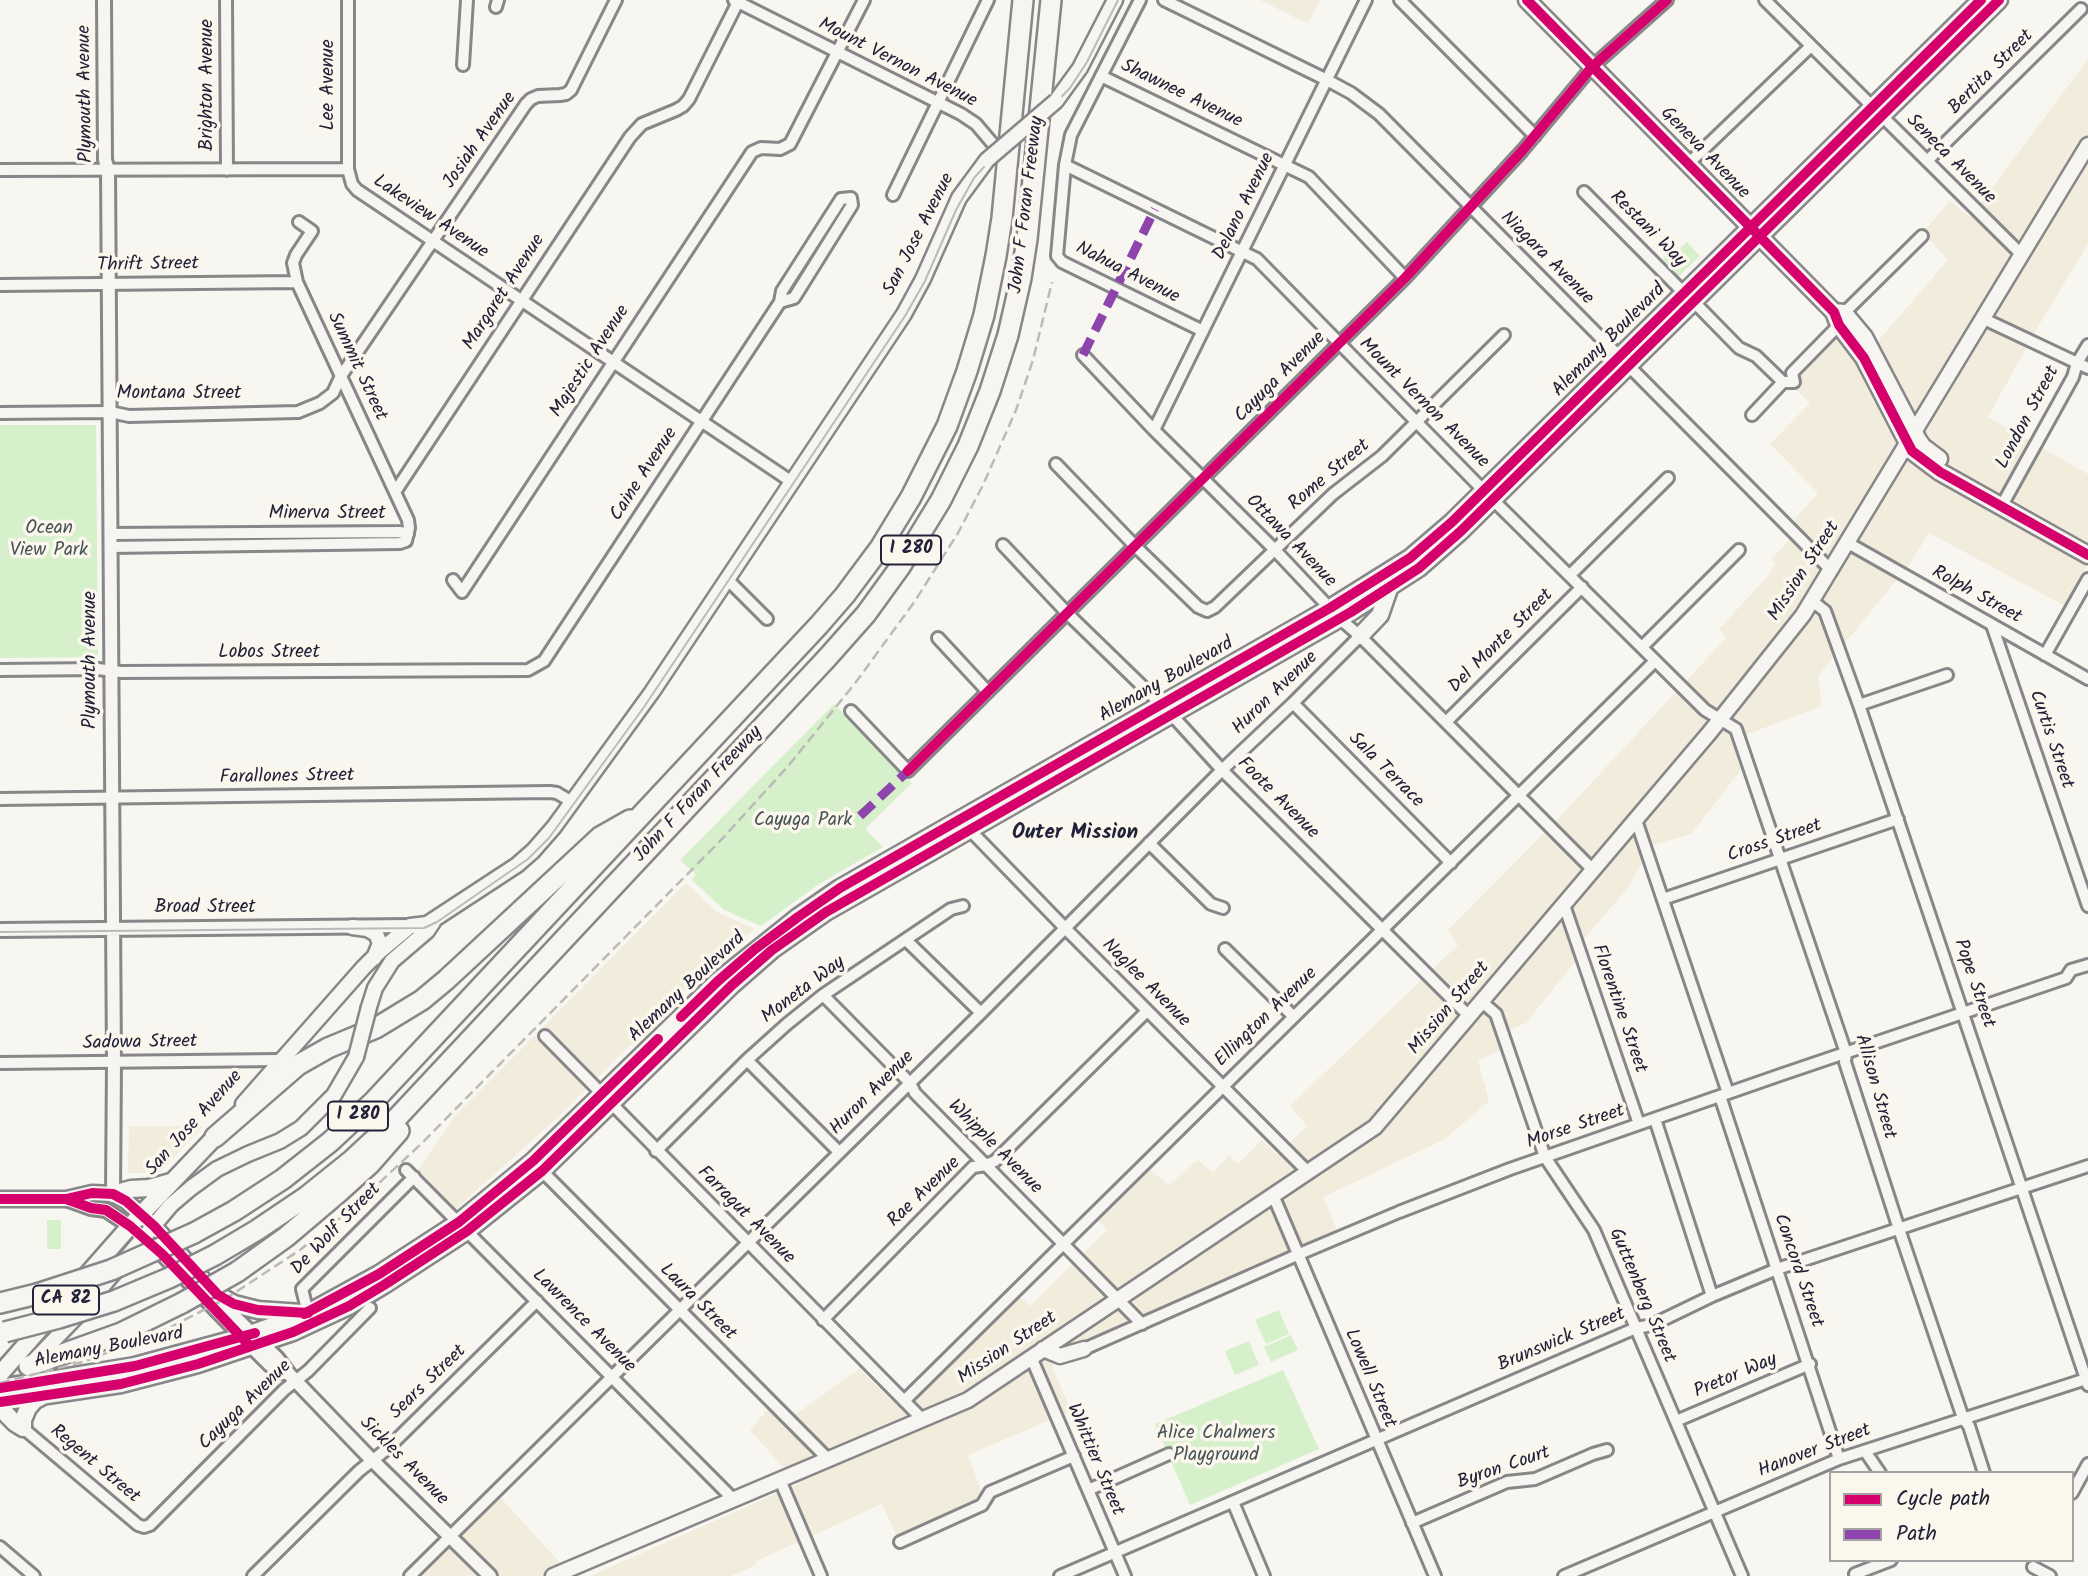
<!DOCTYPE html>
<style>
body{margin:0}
#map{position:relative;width:2088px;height:1576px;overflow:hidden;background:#f8f6f0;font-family:Kalam,sans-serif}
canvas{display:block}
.legend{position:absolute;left:1829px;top:1471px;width:245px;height:91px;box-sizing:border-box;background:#fbf7ec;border:2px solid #a4a2a5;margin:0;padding:9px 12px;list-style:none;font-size:21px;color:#22223b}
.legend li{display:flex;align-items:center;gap:14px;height:35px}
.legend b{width:35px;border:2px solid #a4a2a5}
</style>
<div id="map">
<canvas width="2088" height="1576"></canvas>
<ul class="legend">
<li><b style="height:9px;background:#d6006c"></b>Cycle path</li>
<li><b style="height:9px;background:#8e44ad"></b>Path</li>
</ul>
</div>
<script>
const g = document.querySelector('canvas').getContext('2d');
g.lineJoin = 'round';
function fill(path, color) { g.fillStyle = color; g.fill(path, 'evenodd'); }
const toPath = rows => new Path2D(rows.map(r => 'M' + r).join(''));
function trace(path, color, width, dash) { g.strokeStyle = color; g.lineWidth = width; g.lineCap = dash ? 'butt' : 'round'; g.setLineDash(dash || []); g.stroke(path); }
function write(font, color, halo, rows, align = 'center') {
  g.font = font + ' Kalam,sans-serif'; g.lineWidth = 7; g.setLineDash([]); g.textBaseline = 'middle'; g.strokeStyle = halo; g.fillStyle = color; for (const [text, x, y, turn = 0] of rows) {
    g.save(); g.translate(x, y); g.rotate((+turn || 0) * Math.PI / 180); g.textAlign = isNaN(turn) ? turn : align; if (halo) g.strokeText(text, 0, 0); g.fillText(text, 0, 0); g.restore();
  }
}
const built = toPath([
 [1260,0,1320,0,1308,24],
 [2088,59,2088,244,2036,330,1988,417,2088,474,2088,565,2065,606,1929,533,1909,565,1818,676,1822,706,1732,740,1741,770,1691,834,1653,845,1626,890,1584,939,1575,962,1526,1023,1509,1030,1500,1051,1478,1060,1489,1101,1445,1139,1323,1197,1337,1230,1084,1344,1052,1366,1071,1411,968,1455,983,1496,896,1535,882,1504,756,1561,756,1565,731,1576,590,1576,798,1484,750,1430,767,1410,782,1424,859,1369,900,1408,1018,1295,1030,1306,1107,1230,1099,1221,1149,1169,1169,1185,1198,1160,1213,1173,1229,1155,1238,1164,1262,1140,1277,1155,1307,1126,1290,1106,1458,945,1448,930,1557,820,1726,638,1719,629,1769,575,1775,563,1771,559,1788,542,1796,518,1818,493,1770,444,1810,403,1791,385,1834,334,1858,364,1948,260,1923,232,1950,201,1970,217],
 [686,883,717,912,755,929,702,973,557,1118,456,1209,418,1170,455,1116],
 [129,1126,204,1126,159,1173,128,1173],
 [501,1498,572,1576,417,1576,443,1550]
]);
const green = toPath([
 [1687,242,1700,256,1679,276,1663,259,1676,246,1679,249],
 [0,425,96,425,98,657,0,658],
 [834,704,912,783,865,829,883,847,819,884,761,926,724,910,692,880,696,875,680,860],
 [47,1220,61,1220,61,1249,47,1249],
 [1279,1310,1289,1334,1266,1344,1255,1320],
 [1291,1335,1298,1350,1271,1362,1264,1347],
 [1249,1341,1259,1365,1235,1375,1225,1351],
 [1283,1370,1319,1449,1190,1505,1155,1424]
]);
const minor = toPath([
 [226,0,227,170],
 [348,0,348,169],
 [734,0,961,114,976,124,998,150],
 [1140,0,1071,135,1065,165,1057,256,1062,262,1203,331],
 [1164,0,1327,80,1351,93,1379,114,1831,570],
 [1400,0,1535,136],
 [1765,0,2022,255],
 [496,7,498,0],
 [463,65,467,0],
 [1101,76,1309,177,1405,278],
 [1927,161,2081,9],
 [1689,163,1811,46],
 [1065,165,1257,259,1484,491,1705,710,1736,729,1846,1053,1845,1062,1899,1229,1963,1418,1969,1426,1984,1473],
 [0,170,348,169,352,184,357,190,792,482],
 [1584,192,1684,293],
 [893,195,988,0],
 [0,285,297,282],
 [1693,301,1739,348,1756,356,1783,382,1752,415],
 [1984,319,2088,368],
 [1083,355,1154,430,1274,549,1339,618,1360,636,1593,870],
 [1783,382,1794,382,1792,373,1839,325,1844,313,1922,236],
 [0,413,110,412,129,416,298,412,320,403,333,393,341,376,526,104,531,99,538,96,560,95,566,94,571,90,616,0],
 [1154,430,1366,0],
 [1056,464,1135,546,1198,607,1207,611,1215,607,1333,494,1382,456,1504,335],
 [395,492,630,137,642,124,676,110,683,106,689,99,739,0],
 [2001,507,2073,377,2077,363,2088,345],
 [110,534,401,532,408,534],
 [1848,543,2088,679],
 [1003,545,1068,614,1171,714,1222,770,1469,1016],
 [110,547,400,543,406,541,409,528,408,520,297,282,293,263,296,255,312,231,299,222],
 [1570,575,1668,478],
 [727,579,767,619],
 [453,580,462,592,752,152,761,148,780,149,790,144,864,0],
 [1812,601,1825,611,1859,705,2088,1385],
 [1992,625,2088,906],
 [938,638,988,692],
 [1642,647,1739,550],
 [2045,655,2088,579],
 [0,670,98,669,121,672,528,670,544,661,780,302,782,291,841,199,851,198,852,205,794,298,780,302],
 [1293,703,1451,863],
 [1859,705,1947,675],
 [851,711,908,771,1405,278,1522,151,1592,67,1667,0],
 [1446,722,1582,587],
 [0,799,550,792,557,793,572,802],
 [1636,820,1728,1093],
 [965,825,1064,927,1308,1172],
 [1149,843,1211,904,1223,908],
 [1663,899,1898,819],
 [1564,905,1639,1124],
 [906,940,981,1013],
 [1225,949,1293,1016],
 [823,995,910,1083,915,1093,1142,1324],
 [1481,1001,1496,1014,1545,1157,1594,1230,1742,1576],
 [545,1036,923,1420],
 [747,1060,839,1152],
 [0,1063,280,1060],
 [1720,1096,1839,1459],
 [1655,1119,1712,1296],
 [656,1151,747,1060,787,1024,823,995,951,909,963,906],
 [406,1170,734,1500],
 [542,1171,829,1460],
 [1273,1195,1435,1576],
 [308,1313,302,1289,414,1177],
 [823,1320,973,1167,986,1165,995,1161,1147,1011],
 [1084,1349,1297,1255,1399,1212,1510,1169,1780,1075,2066,978,2071,970,2088,965],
 [1031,1357,1125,1576],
 [904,1401,1655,661],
 [1676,1421,1810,1364],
 [23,1428,138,1525,144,1527,150,1525,284,1390,308,1371,370,1308],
 [1865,1451,1880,1473],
 [780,1480,821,1576],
 [1088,1490,1169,1454],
 [2072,1493,2088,1464],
 [1233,1502,1264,1576],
 [1412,1523,1507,1482,1535,1479,1593,1454,1607,1450],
 [900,1542,982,1505,990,1492,1074,1456],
 [0,1547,34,1576],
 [2033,1567,2050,1576],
 [1855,1574,1891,1560],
 [253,1576,359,1471,387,1449,537,1301],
 [410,1576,981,1013,1222,770,1293,703,1360,636],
 [1060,1576,1636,1328,1652,1325,1712,1296,1777,1269,2088,1166],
 [1564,1576,1839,1459,2086,1379]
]);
const tertiary = toPath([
 [104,0,105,160,108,170,114,1062,113,1194],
 [0,930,410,926],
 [66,1199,91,1208,106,1210,130,1226,162,1254,251,1346,270,1365,285,1373],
 [221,1298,232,1314,277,1358,289,1374,367,1455,490,1576]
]);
const secondary = toPath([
 [1056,101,1080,68,1115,0],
 [352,927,367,929,376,934,380,943,374,958],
 [369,1007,375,988,392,961,427,931,433,922],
 [243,1104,363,968,380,951,410,926,427,924,517,865,533,851,554,827,652,692,904,314,923,279,959,198,987,160],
 [0,1199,66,1199,92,1193,113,1194,126,1201,154,1226,217,1294],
 [1043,1349,1060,1356,1084,1349],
 [32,1363,79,1314,171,1205,191,1188,217,1169,248,1154,280,1141,301,1128,334,1095,356,1057],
 [553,1576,968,1400,1375,1127,1710,732,1803,615,2088,145]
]);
const primary = toPath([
 [1527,0,1834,312,1839,325,1864,358,1912,451,1940,472,2088,555],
 [1834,312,1844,313,1864,337,1918,440,1923,447,1939,459],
 [1360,636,1380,615,1389,589],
 [113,1194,131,1189,149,1188,171,1182],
 [218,1295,234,1304,258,1310,302,1313],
 [0,1374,130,1226,215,1137],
 [0,1388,135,1366,242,1337,308,1313,379,1274,459,1222,533,1161,718,981,798,917,840,888,1330,608,1410,558,1452,522,1981,0],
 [0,1402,121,1384,198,1364,293,1332,349,1306,384,1285,467,1231,542,1171,732,985,772,950,826,912,1351,612,1419,568,1461,531,1999,0],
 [0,1408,15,1423,23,1428,23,1420,28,1408,35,1400,43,1396]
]);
const motorway = toPath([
 [215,1137,298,1065,328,1048,376,1028,422,1000,446,980,600,837,630,820],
 [194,1233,234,1211,283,1179,330,1142,373,1102,819,625,845,595,880,548,911,497,947,426,967,371,984,315,996,256,1002,218,1023,0],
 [215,1255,257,1230,306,1197,352,1160,395,1120,827,658,866,614,900,567,941,500,968,446,990,391,1008,335,1021,278,1027,239,1051,0],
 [237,1272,286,1237,338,1193,370,1164,399,1131],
 [0,1303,37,1294],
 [29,1366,121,1333,182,1303]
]);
const tram = toPath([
 [0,932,424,928,437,922,528,859,549,838,644,707,905,316,925,281,956,210,974,178,993,157,1046,113,1070,88,1087,62,1118,0]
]);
const rail = toPath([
 [0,1383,86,1361,169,1328,225,1299,300,1250,350,1210,420,1145,723,838,789,765,856,682,915,601,958,533,983,485,1016,410,1033,360,1052,282]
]);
const secondaryBridge = toPath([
 [987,160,1056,101],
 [356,1057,369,1007]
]);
const motorwayBridge = toPath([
 [37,1294,111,1270,194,1233],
 [182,1303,237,1272],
 [5,1332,59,1318,114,1301,169,1278,215,1255]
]);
const quiet = toPath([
 [1083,355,1155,209],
 [860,816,908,771]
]);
const cycleway = toPath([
 [1527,0,1834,312,1839,325,1864,358,1912,451,1940,472,2088,555],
 [908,771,1405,278,1522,151,1592,67,1667,0],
 [681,1017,718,981,755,949,798,917,840,888,1330,608,1410,558,1452,522,1981,0],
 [0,1199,66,1199,92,1193,113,1194,126,1201,154,1226,218,1295,234,1304,258,1310,308,1313],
 [66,1199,91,1208,106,1210,130,1226,162,1254,248,1344],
 [304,1314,379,1274,459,1222,533,1161,658,1039],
 [0,1388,135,1366,255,1333],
 [0,1402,121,1384,198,1364,293,1332,349,1306,384,1285,467,1231,542,1171,732,985,772,950,826,912,1351,612,1419,568,1461,531,1999,0]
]);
const shields = [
 [911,550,60],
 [358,1116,60],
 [66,1300,66]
];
const shieldNames = [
 ["I 280",911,550],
 ["I 280",358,1116],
 ["CA 82",66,1300]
];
const streetNames = [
 ["Mount Vernon Avenue",897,64,27],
 ["Bertita Street",1992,73,-45],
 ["Brighton Avenue",209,85,-90],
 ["Lee Avenue",330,85,-90],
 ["Plymouth Avenue",87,94,-91],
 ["Shawnee Avenue",1181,95,26],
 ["Josiah Avenue",481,141,-55],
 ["Geneva Avenue",1704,154,46],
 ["Seneca Avenue",1950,160,45],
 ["John F Foran Freeway",1028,205,-83],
 ["Delano Avenue",1245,207,-64],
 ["Lakeview Avenue",430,218,34],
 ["Restani Way",1647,230,45],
 ["San Jose Avenue",920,235,-63],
 ["Niagara Avenue",1546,259,45],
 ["Thrift Street",148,266,-1],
 ["Nahua Avenue",1127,274,27],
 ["Margaret Avenue",505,293,-57],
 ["Alemany Boulevard",1610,341,-45],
 ["Majestic Avenue",591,362,-57],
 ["Summit Street",356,367,65],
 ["Cayuga Avenue",1281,378,-45],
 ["Montana Street",179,395],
 ["Mount Vernon Avenue",1423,404,45],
 ["London Street",2029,418,-62],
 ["Caine Avenue",645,475,-57],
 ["Rome Street",1330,476,-40],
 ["Minerva Street",327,515],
 ["Ottawa Avenue",1290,542,46],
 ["Mission Street",1805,572,-57],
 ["Rolph Street",1976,596,29],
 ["Del Monte Street",1502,642,-45],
 ["Lobos Street",269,654],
 ["Plymouth Avenue",92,660,-90],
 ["Alemany Boulevard",1167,681,-30],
 ["Huron Avenue",1276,694,-44],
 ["Curtis Street",2050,740,71],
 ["Sala Terrace",1385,771,45],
 ["Farallones Street",287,778,-1],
 ["John F Foran Freeway",699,795,-47],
 ["Foote Avenue",1277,799,45],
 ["Cross Street",1775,842,-19],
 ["Broad Street",205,909],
 ["Naglee Avenue",1145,984,45],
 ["Pope Street",1973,984,71],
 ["Alemany Boulevard",688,988,-43],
 ["Moneta Way",804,991,-37],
 ["Mission Street",1450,1009,-50],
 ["Florentine Street",1618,1009,71],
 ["Ellington Avenue",1267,1018,-44],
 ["Sadowa Street",140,1044,-1],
 ["Allison Street",1874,1087,74],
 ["Huron Avenue",873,1094,-45],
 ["San Jose Avenue",195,1124,-48],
 ["Morse Street",1576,1128,-19],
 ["Whipple Avenue",994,1148,45],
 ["Rae Avenue",925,1193,-44],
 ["Farragut Avenue",745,1216,45],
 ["De Wolf Street",337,1230,-46],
 ["Concord Street",1797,1271,71],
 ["Guttenberg Street",1641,1296,67],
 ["Laura Street",697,1303,45],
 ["Lawrence Avenue",583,1322,45],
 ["Brunswick Street",1562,1341,-23],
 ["Alemany Boulevard",109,1349,-11],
 ["Mission Street",1008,1349,-34],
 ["Pretor Way",1736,1377,-23],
 ["Lowell Street",1369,1379,67],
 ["Sears Street",429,1383,-44],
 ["Cayuga Avenue",246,1406,-44],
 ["Hanover Street",1815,1452,-21],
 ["Whittier Street",1094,1460,67],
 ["Sickles Avenue",403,1462,45],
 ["Regent Street",94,1465,40],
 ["Byron Court",1504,1469,-19]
];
const parkNames = [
 ["Ocean",49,530],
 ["View Park",49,552],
 ["Cayuga Park",803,822],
 ["Alice Chalmers",1216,1435],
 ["Playground",1216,1457]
];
const neighbourhoodNames = [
 ["Outer Mission",1075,834]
];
fill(built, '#f2ecdc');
fill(green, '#d5f0cb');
trace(minor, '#878688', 16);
trace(tertiary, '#878688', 18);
trace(secondary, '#878688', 19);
trace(primary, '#878688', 21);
trace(motorway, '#878688', 24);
trace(minor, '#f6f5f1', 10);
trace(tertiary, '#f6f5f1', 12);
trace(secondary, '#f6f5f1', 14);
trace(primary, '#f6f5f1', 16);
trace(motorway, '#f6f5f1', 19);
trace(tram, '#bcbab9', 2);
trace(rail, '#bcbab9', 2.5, [10, 5]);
trace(secondaryBridge, '#878688', 19, []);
trace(motorwayBridge, '#878688', 24, []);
trace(secondaryBridge, '#f6f5f1', 14);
trace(motorwayBridge, '#f6f5f1', 19);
trace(quiet, '#8e44ad', 9, [18, 9]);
trace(cycleway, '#d6006c', 10);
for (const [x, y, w] of shields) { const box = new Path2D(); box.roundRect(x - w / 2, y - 14.5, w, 29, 5); g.fillStyle = '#fbf7ec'; g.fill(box); trace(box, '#22223b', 2); }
write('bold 18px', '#22223b', null, shieldNames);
write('19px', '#22223b', '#fbf7ec', streetNames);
write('19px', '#485457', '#fbf7ec', parkNames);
write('bold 21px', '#22223b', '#fbf7ec', neighbourhoodNames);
</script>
